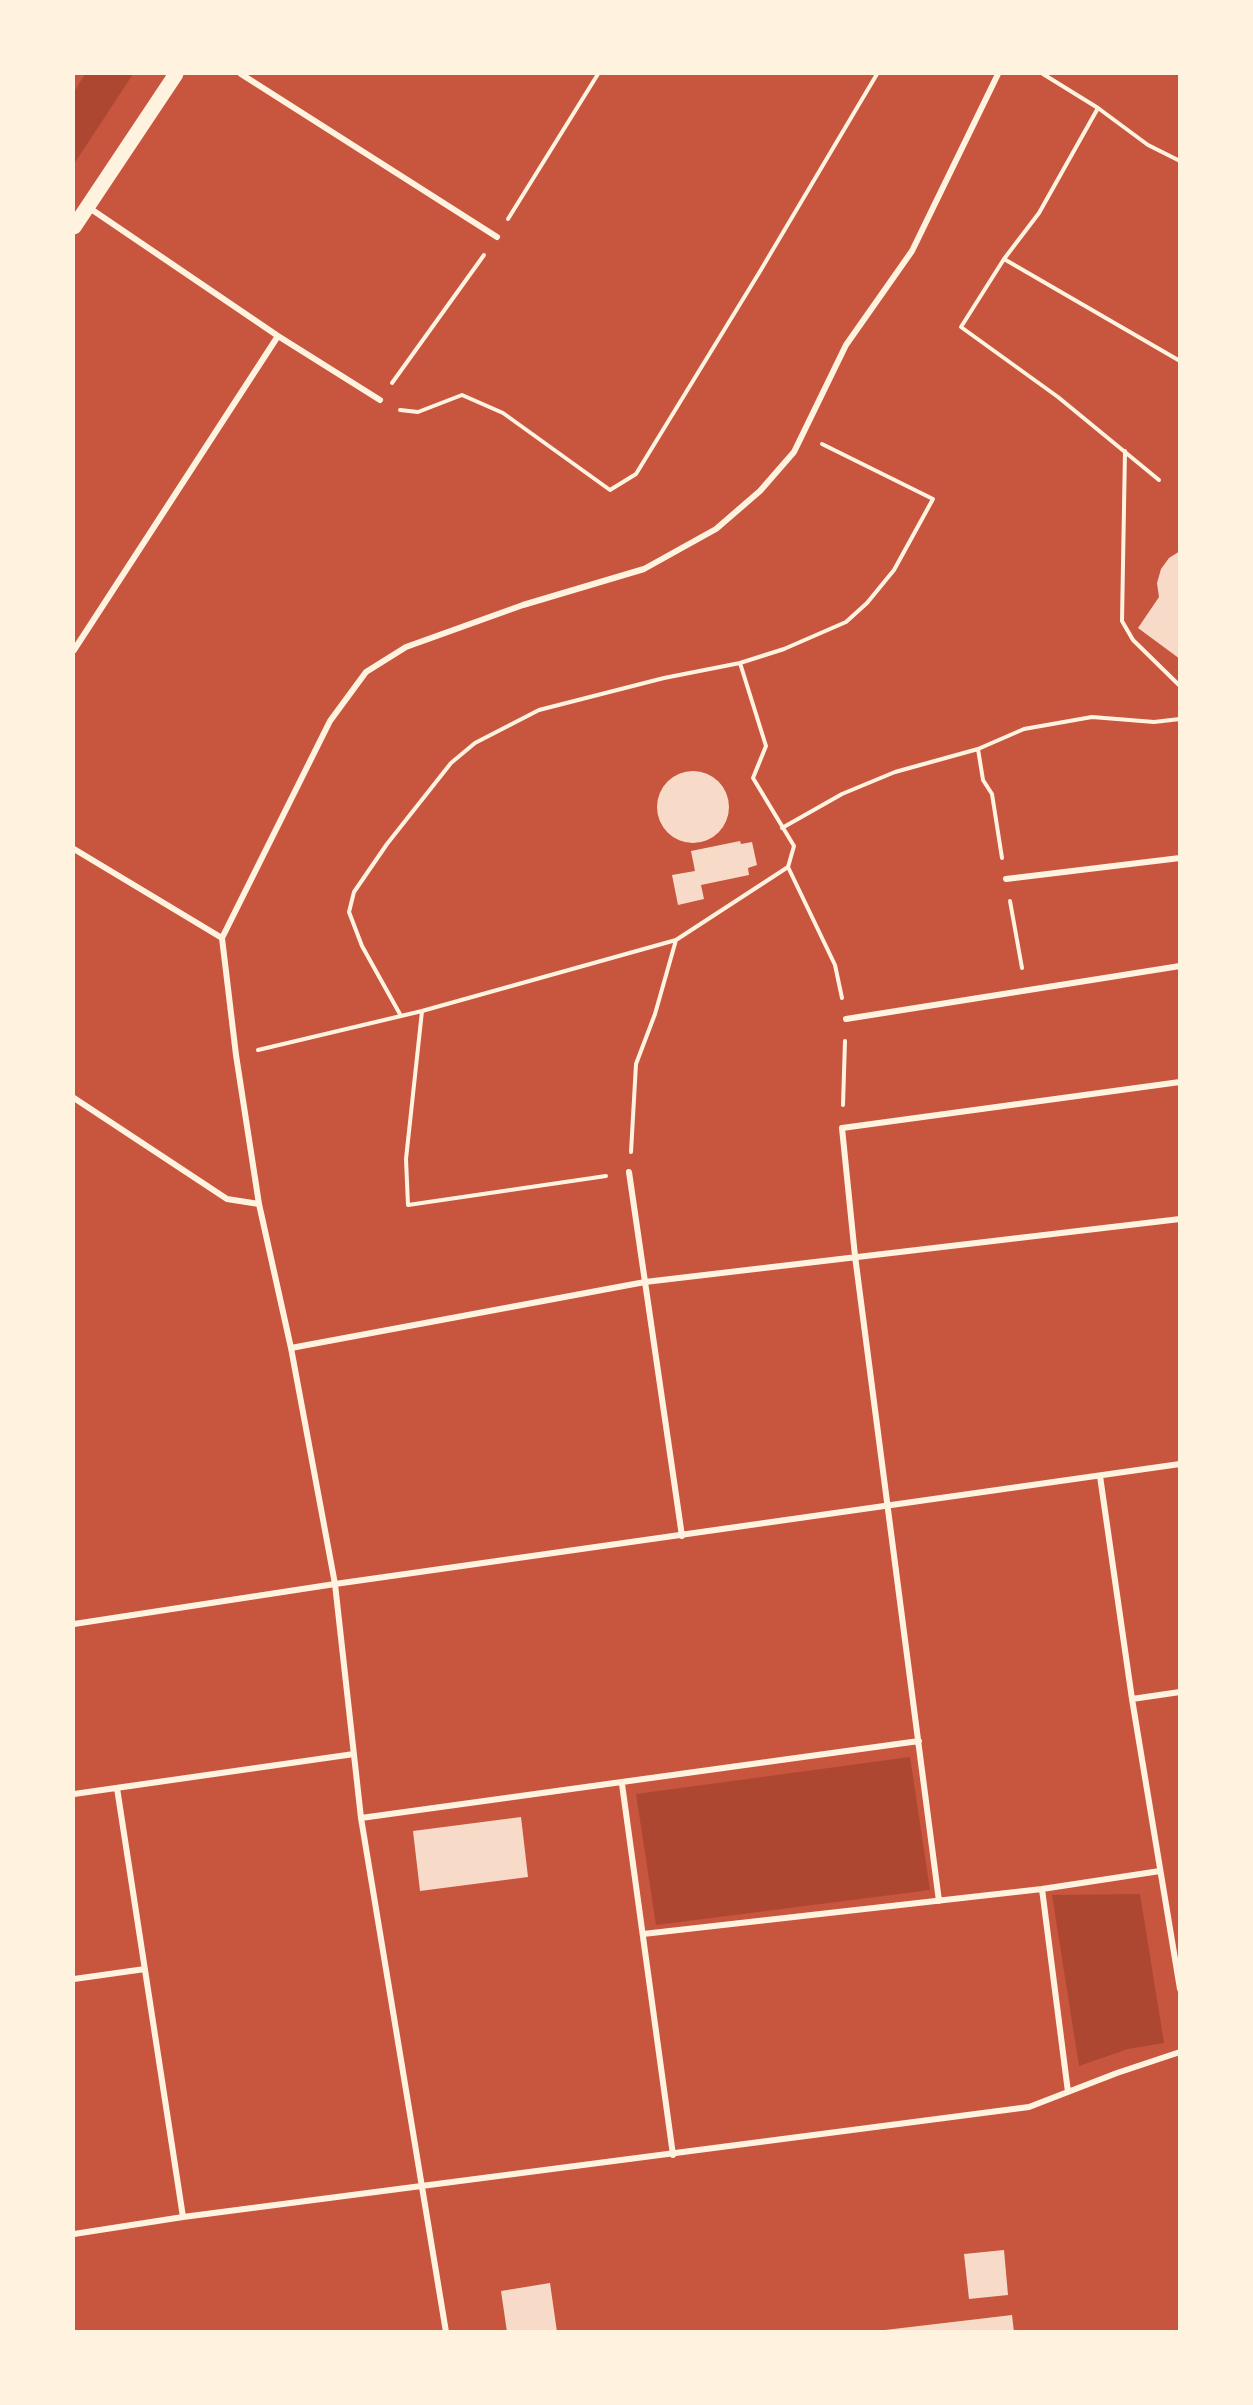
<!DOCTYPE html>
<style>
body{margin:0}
#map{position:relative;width:1253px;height:2405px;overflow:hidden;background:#c8553d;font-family:"Exo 2",sans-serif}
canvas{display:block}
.frame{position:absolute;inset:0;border:75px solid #fff3e0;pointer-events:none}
</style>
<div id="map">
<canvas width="1253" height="2405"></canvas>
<div class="frame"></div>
</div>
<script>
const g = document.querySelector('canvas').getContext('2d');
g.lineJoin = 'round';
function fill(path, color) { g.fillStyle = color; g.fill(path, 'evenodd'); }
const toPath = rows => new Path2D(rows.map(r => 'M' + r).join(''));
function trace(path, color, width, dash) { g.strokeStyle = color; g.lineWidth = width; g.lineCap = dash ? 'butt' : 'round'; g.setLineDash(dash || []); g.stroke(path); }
const green = toPath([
 [85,74,133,74,74,164,74,92],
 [910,1757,930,1890,656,1925,636,1794],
 [1140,1894,1164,2043,1128,2049,1079,2066,1052,1895]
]);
const building = toPath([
 [1180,551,1180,659,1138,628,1159,597,1157,583,1161,569,1169,558],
 '657 807a36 36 0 1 1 72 0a36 36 0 1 1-72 0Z',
 [740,841,741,844,752,842,757,865,748,868,749,875,701,885,704,899,678,905,672,875,695,871,691,851],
 [521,1817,528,1877,420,1891,413,1831],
 [1004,2250,1008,2295,969,2299,964,2254],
 [550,2283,557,2332,507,2332,501,2291],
 [1012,2315,1014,2332,885,2332,885,2330]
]);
const path = toPath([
 [1043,74,1098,108,1148,145,1180,161],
 [1098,108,1039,213,1004,259,961,327,1058,397,1159,480],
 [508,219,598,74],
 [1004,259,1180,361],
 [392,383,484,255],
 [400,410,418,412,462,395,503,413,610,490,636,474,759,273,877,74],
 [1125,451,1122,621,1133,640,1180,686],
 [740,663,766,746,753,778,794,846,788,867,835,965,842,998],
 [978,749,983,780,992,794,1002,858],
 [782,828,842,794,895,772,978,749,1024,729,1092,717,1154,722,1180,719],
 [1010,901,1022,968],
 [422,1011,406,1159,408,1205,606,1176],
 [401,1016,362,946,349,912,354,892,387,844,451,763,475,743,539,710,664,678,740,663,784,649,846,622,867,603,894,570,933,499,822,444],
 [258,1050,422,1011,676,940,788,867],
 [843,1105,845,1041],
 [631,1152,636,1064,655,1014,676,940]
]);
const minor = toPath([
 [241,74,497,237],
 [88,207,278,336,380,400],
 [74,650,278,336],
 [74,849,222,938],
 [1006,879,1180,858],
 [846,1019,1180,966],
 [74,1098,227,1199,259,1204],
 [629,1172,682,1536],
 [291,1348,645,1282,1180,1219],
 [1100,1476,1132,1699,1180,1989],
 [74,1624,335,1584,1180,1464],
 [1132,1699,1180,1692],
 [622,1784,673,2155],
 [117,1788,183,2217],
 [74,1794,354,1754],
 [361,1818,919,1741],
 [1042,1889,1068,2092],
 [939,1901,855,1256,842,1128,1180,1082],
 [643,1934,1042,1889,1160,1871],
 [74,1979,145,1969],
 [74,2234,183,2217,1029,2107,1117,2073,1180,2052],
 [446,2332,361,1818,335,1584,291,1348,259,1204,236,1055,222,938,330,721,366,672,406,647,523,605,644,569,716,529,760,491,794,452,846,345,912,251,998,74]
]);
const primary = toPath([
 [74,227,176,74]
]);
fill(green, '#ae4732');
fill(building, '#f7dbc8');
trace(path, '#fff3e0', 4);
trace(minor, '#fff3e0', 6);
trace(primary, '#fff3e0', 15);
</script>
